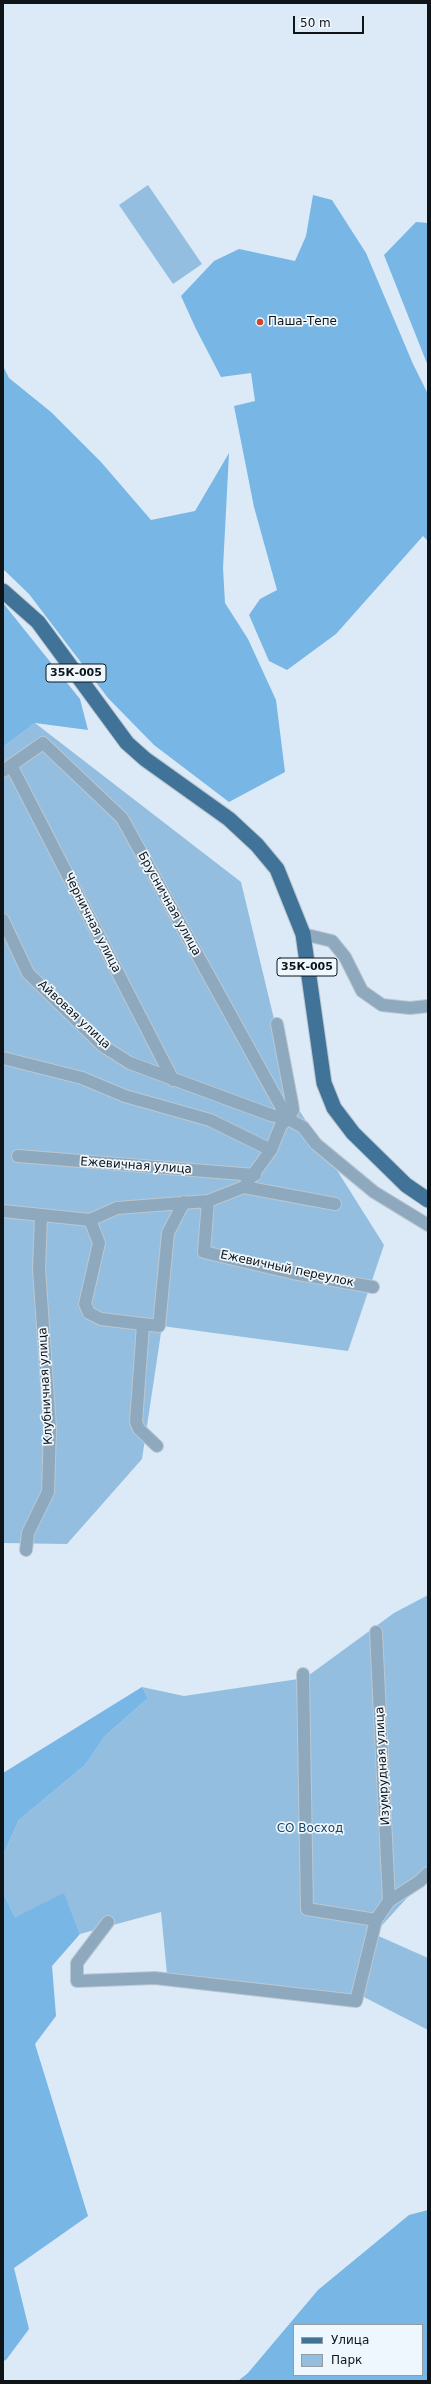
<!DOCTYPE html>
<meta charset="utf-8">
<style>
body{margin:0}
#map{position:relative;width:431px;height:2384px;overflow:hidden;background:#dbeaf6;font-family:"DejaVu Sans",sans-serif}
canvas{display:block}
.frame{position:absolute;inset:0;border:4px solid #0f1418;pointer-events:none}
.legend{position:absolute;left:293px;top:2324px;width:130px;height:52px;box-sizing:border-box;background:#eef7fe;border:1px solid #959ca2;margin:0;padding:5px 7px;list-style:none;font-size:12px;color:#0f1418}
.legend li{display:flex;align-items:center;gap:8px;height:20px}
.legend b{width:20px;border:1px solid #959ca2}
.scale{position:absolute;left:293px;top:16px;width:71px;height:18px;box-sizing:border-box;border:2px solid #0f1418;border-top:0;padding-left:5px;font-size:12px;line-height:14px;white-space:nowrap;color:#0f1418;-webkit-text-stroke:3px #eef7fe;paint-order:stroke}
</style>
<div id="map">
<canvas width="431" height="2384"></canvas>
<div class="frame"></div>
<ul class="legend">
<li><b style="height:5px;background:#417398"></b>Улица</li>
<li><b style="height:11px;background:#93bee0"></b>Парк</li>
</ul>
<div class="scale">50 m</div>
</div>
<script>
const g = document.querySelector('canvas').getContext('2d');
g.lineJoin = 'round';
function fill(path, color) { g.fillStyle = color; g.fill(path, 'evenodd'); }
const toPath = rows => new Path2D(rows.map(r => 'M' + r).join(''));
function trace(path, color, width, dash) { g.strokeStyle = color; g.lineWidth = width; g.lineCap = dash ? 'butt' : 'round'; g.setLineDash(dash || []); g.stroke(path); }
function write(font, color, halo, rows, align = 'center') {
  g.font = font + ' "DejaVu Sans",sans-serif'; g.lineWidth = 3.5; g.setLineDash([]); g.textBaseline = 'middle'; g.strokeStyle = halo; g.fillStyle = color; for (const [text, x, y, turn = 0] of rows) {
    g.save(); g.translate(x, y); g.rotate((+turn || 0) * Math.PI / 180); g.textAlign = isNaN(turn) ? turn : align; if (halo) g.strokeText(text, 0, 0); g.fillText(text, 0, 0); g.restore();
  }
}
const green = toPath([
 [148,185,202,264,173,284,119,205],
 [35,723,241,882,294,1102,384,1245,348,1351,162,1326,142,1459,67,1544,3,1543,3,747],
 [428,1595,428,1875,374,1934,428,1958,428,2030,362,1996,168,1984,161,1912,80,1934,64,1894,15,1917,3,1893,3,1855,19,1820,85,1765,105,1736,148,1698,142,1687,184,1696,305,1678,394,1613]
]);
const forest = toPath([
 [313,195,332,200,366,253,413,364,428,394,428,541,423,536,336,634,287,670,269,661,249,615,260,599,277,590,254,507,234,406,255,401,251,373,221,377,196,329,181,296,214,261,239,249,295,261,306,236],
 [416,222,428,223,428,366,384,255],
 [3,366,9,378,51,412,101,462,151,520,195,511,229,453,223,568,225,603,248,639,276,700,285,772,229,802,154,745,108,698,29,594,3,569],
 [3,603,80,699,88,730,35,723,3,747],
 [142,1687,148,1698,105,1736,85,1765,19,1820,3,1855,3,1773],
 [3,1893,15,1917,64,1893,80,1934,52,1966,56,2016,35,2044,88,2216,14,2268,29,2329,6,2360,3,2361],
 [428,2210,428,2381,238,2381,248,2373,318,2290,409,2215],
 [294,2325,422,2325,422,2375,294,2375]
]);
const minor = toPath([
 [11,765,173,1080],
 [3,771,43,743,122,818,288,1119],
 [3,920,28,973,103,1046,130,1063,271,1115,288,1119],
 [303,934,332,941,345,957,362,991,382,1005,410,1008,428,1006],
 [277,1024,292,1103,293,1110,288,1119],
 [3,1058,82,1078,125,1096,210,1120,271,1150,281,1125,288,1119,303,1127,316,1144,374,1192,428,1225],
 [18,1156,255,1175],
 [244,1187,335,1204],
 [208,1201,204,1252,293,1273,373,1287],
 [3,1211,90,1220,117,1208,208,1201,244,1187,271,1150],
 [90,1220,99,1243,85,1304,89,1313,101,1319,159,1326,168,1233,184,1202],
 [143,1325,136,1422,139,1429,157,1446],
 [26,1550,28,1533,48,1492,50,1429,39,1268,41,1217],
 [376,1632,389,1901],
 [303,1674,307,1909,376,1920],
 [108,1922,77,1963,77,1981,155,1978,356,2001,376,1920,389,1901,420,1881,428,1873]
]);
const major = toPath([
 [3,591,38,622,127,743,145,759,229,819,257,845,277,869,303,934,324,1083,334,1108,353,1133,406,1185,428,1200]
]);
const markers = [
 [260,322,4,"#d0452d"]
];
const shields = [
 [76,673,60],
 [307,967,60]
];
const shieldNames = [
 ["35К-005",76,673],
 ["35К-005",307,967]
];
const poiNames = [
 ["Паша-Тепе",268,322]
];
const streetNames = [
 ["Брусничная улица",169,904,61],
 ["Черничная улица",92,923,63],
 ["Айвовая улица",74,1015,43],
 ["Ежевичная улица",136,1166,4],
 ["Ежевичный переулок",287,1269,12],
 ["Клубничная улица",46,1386,-93],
 ["Изумрудная улица",383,1766,-93]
];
const parkNames = [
 ["СО Восход",310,1829]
];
fill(green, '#93bee0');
fill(forest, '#78b6e5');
trace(minor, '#bac8d2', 14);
trace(major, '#bac8d2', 17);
trace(minor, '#8ea9be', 12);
trace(major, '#417398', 15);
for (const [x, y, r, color] of markers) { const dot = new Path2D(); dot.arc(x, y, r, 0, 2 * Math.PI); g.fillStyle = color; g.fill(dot); trace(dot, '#eef7fe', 1.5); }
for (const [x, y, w] of shields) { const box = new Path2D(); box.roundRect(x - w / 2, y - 9, w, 18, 3); g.fillStyle = '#eef7fe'; g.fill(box); trace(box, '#0f1418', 1); }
write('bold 11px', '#0f1418', null, shieldNames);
write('12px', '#0f1418', '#eef7fe', poiNames, 'left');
write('12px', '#0f1418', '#eef7fe', streetNames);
write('12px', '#154565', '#eef7fe', parkNames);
</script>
